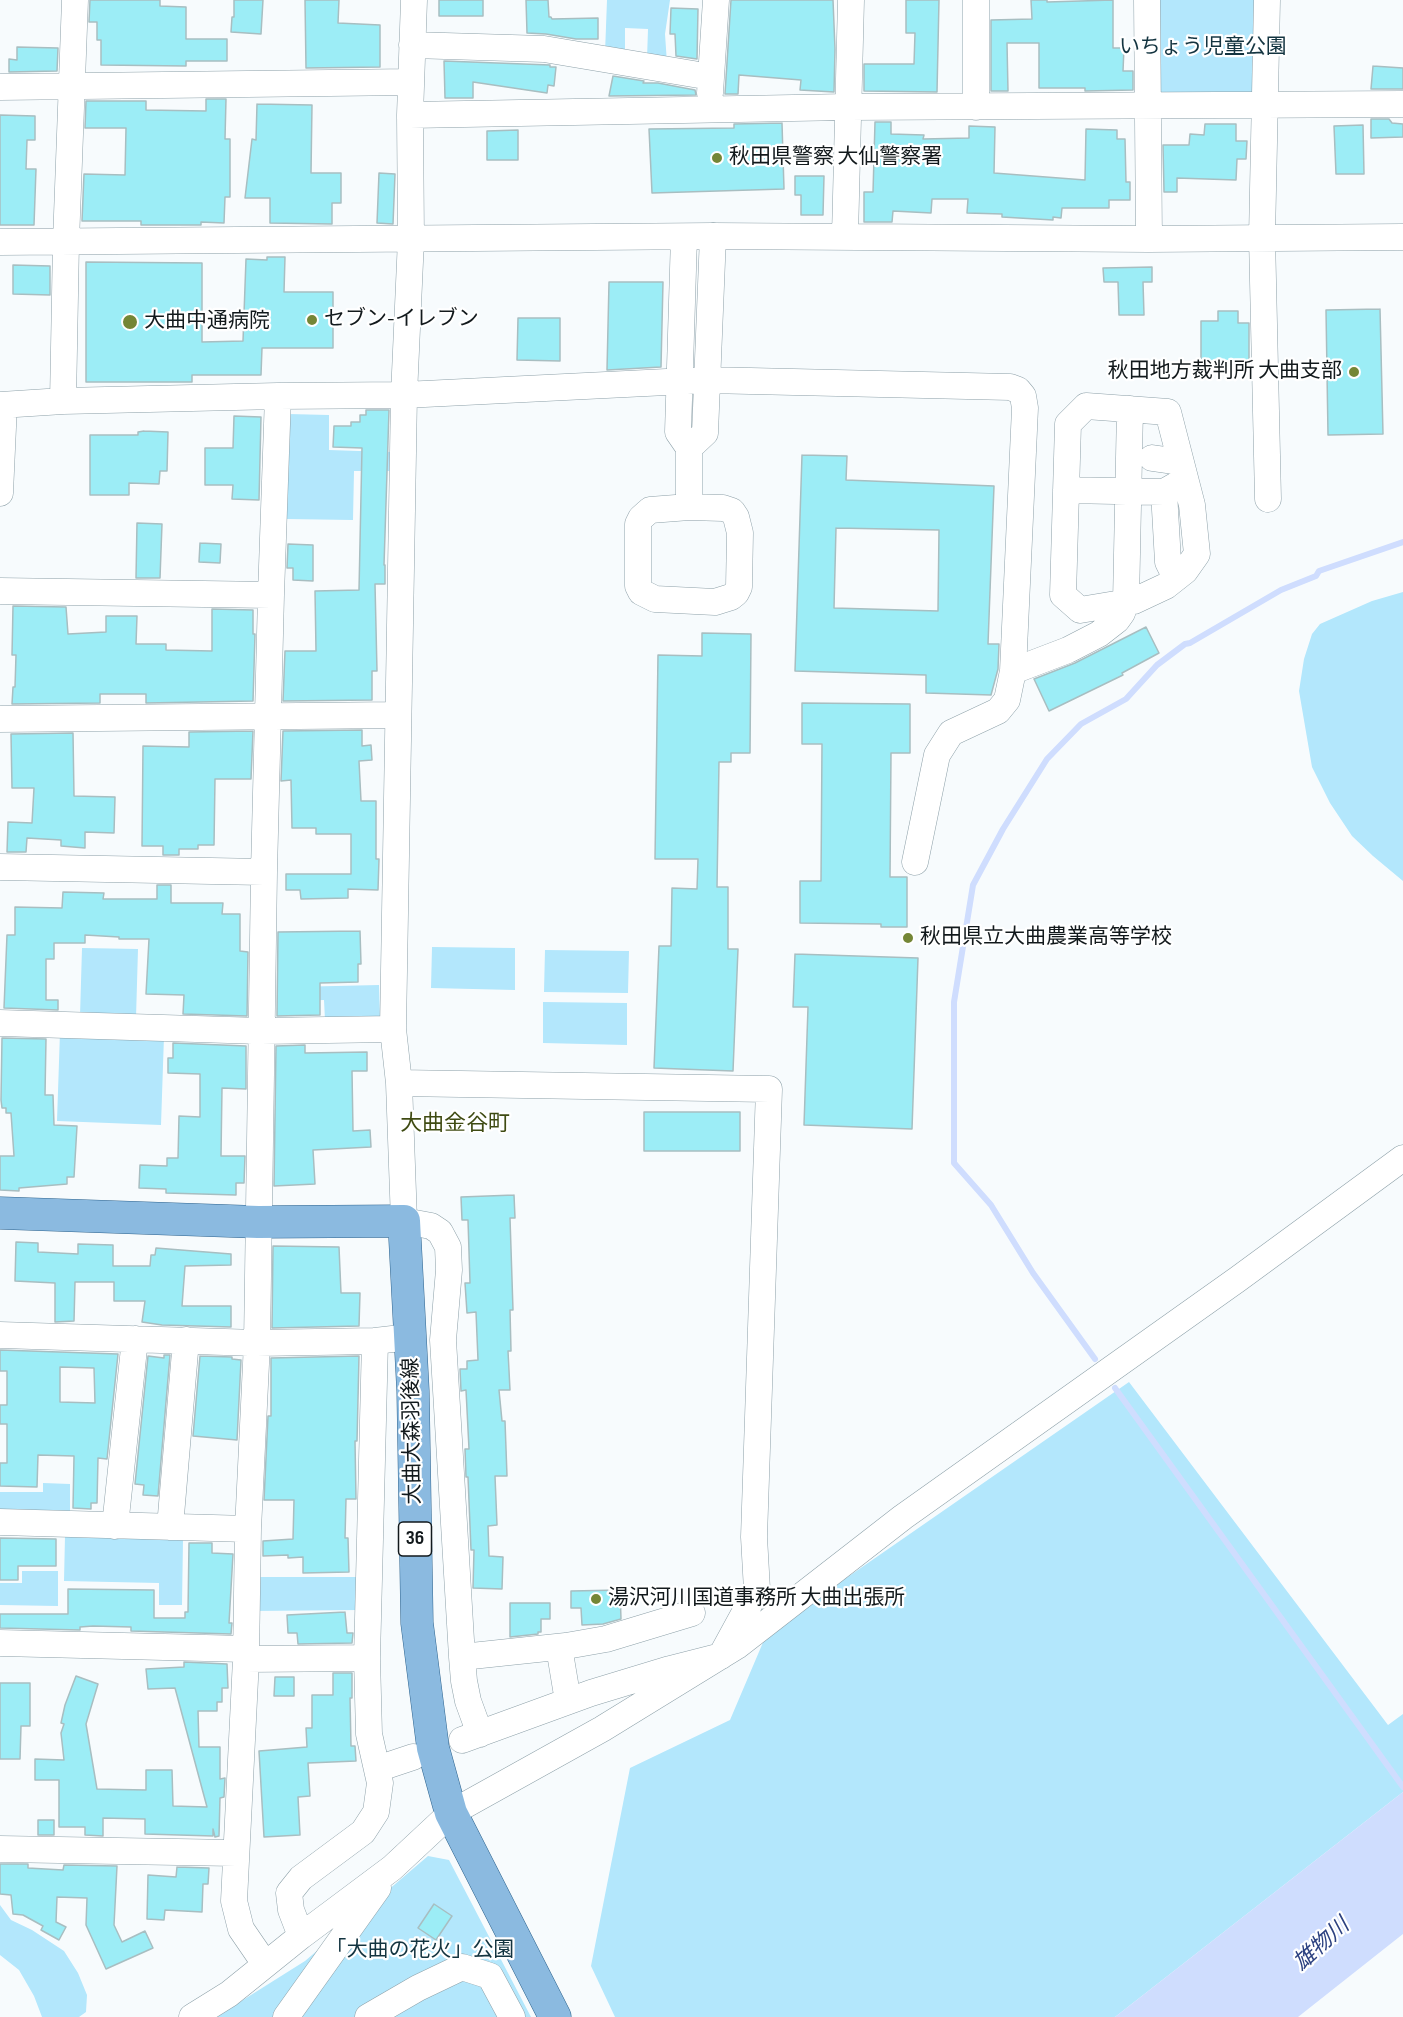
<!DOCTYPE html>
<meta charset="utf-8">
<style>
body{margin:0}
canvas{display:block;background:#f7fbfd}
</style>
<canvas width="1403" height="2017"></canvas>
<script>
const g = document.querySelector('canvas').getContext('2d');
g.lineJoin = 'round';
function fill(path, color) { g.fillStyle = color; g.fill(path, 'evenodd'); }
const toPath = rows => new Path2D(rows.map(r => 'M' + r).join(''));
function trace(path, color, width, dash) { g.strokeStyle = color; g.lineWidth = width; g.lineCap = dash ? 'butt' : 'round'; g.setLineDash(dash || []); g.stroke(path); }
function write(font, color, halo, rows, align = 'center') {
  g.font = font + ' "Sofia Sans Condensed","Noto Sans JP",sans-serif'; g.lineWidth = 4.5; g.setLineDash([]); g.textBaseline = 'middle'; g.strokeStyle = halo; g.fillStyle = color; for (const [text, x, y, turn = 0] of rows) {
    g.save(); g.translate(x, y); g.rotate((+turn || 0) * Math.PI / 180); g.textAlign = isNaN(turn) ? turn : align; if (halo) g.strokeText(text, 0, 0); g.fillText(text, 0, 0); g.restore();
  }
}
const green = toPath([
 [607,0,670,0,665,34,667,63,647,59,648,29,625,28,625,53,605,53],
 [1153,0,1254,0,1254,97,1153,98],
 [288,414,329,415,329,450,390,452,390,471,354,471,353,520,286,519],
 [1403,592,1403,881,1373,856,1352,836,1330,803,1312,767,1299,691,1304,659,1312,634,1320,624,1372,601],
 [432,947,515,948,515,990,431,988],
 [82,948,138,949,136,1018,80,1016],
 [545,950,629,951,628,993,544,992],
 [379,985,380,1019,325,1020,324,1000,292,1001,292,987],
 [543,1002,627,1003,627,1045,543,1043],
 [60,1032,164,1036,161,1125,57,1121],
 [1129,1382,1388,1725,1403,1714,1403,1792,1115,2017,615,2017,591,1966,630,1768,730,1720,767,1633],
 [43,1483,70,1484,70,1512,0,1511,0,1492,43,1492],
 [65,1536,183,1539,182,1605,159,1605,159,1583,64,1581],
 [22,1571,58,1571,58,1606,0,1605,0,1583,22,1583],
 [252,1577,361,1577,361,1610,252,1611],
 [428,1856,449,1860,531,2017,216,2017,305,1961],
 [0,1905,11,1920,32,1930,64,1951,78,1973,87,1995,86,2012,79,2017,42,2017,34,1996,19,1970,0,1955]
]);
const water = toPath([
 [1403,1792,1403,1934,1298,2017,1115,2017]
]);
const stream = toPath([
 [1095,1359,1033,1273,991,1205,954,1163,954,1002,973,885,1003,829,1047,759,1081,724,1126,699,1157,665,1185,644,1190,643,1281,590,1316,576,1319,571,1403,542],
 [1115,1388,1403,1787]
]);
const building = toPath([
 [90,0,160,0,160,6,186,7,186,39,227,39,227,61,186,61,186,66,101,65,101,40,97,40,97,22,89,22,90,0],
 [234,0,263,0,261,34,231,32,232,17,234,17,234,0],
 [305,0,339,0,338,23,380,25,380,67,306,68,305,0],
 [439,0,483,0,483,16,439,16,439,0],
 [526,0,548,0,549,17,551,17,552,19,598,18,598,39,576,39,546,34,527,33,526,0],
 [731,0,833,0,835,49,834,92,800,90,801,80,739,75,738,94,725,94,731,0],
 [906,0,939,0,937,92,864,91,864,64,914,64,915,33,906,33,906,0],
 [1031,0,1047,0,1047,2,1113,0,1113,48,1124,48,1123,71,1133,71,1133,90,1085,91,1085,88,1039,88,1039,43,1007,43,1008,91,991,91,991,20,1032,19,1031,0],
 [671,8,698,9,697,59,676,56,675,34,670,34,671,8],
 [17,47,58,48,57,71,9,72,9,59,17,60,17,47],
 [444,61,550,65,550,67,556,67,554,86,548,85,547,93,473,82,473,98,445,98,444,61],
 [1373,66,1403,68,1403,89,1371,89,1373,66],
 [613,76,644,81,643,83,658,83,695,90,696,95,609,96,613,76],
 [206,99,226,99,225,139,230,139,230,197,225,197,224,223,201,222,201,225,141,225,141,221,82,221,84,174,125,175,126,128,85,128,86,101,146,101,146,110,206,111,206,99],
 [257,104,312,105,311,173,341,173,341,203,332,203,332,224,270,223,270,198,245,198,252,139,256,140,257,104],
 [0,115,35,116,35,140,27,140,26,169,36,169,34,225,0,225,0,115],
 [1371,119,1389,119,1392,123,1403,124,1403,137,1371,138,1371,119],
 [875,122,891,122,891,134,924,135,923,139,969,138,969,126,995,127,994,173,1085,180,1086,129,1117,130,1117,139,1125,139,1126,182,1130,182,1130,200,1109,200,1109,208,1062,208,1061,218,1053,217,1053,220,1002,217,1002,214,967,213,968,199,932,199,931,213,893,211,892,222,864,222,864,192,873,192,875,122],
 [782,123,784,189,652,193,649,129,734,128,734,124,782,123],
 [1205,124,1236,124,1236,141,1247,141,1246,159,1237,159,1236,180,1177,178,1177,192,1164,192,1163,145,1189,145,1190,134,1204,135,1205,124],
 [1363,125,1364,174,1336,174,1334,126,1363,125],
 [518,130,518,160,487,160,487,131,518,130],
 [379,173,395,174,393,224,377,223,379,173],
 [795,176,824,176,823,215,801,215,801,195,795,195,795,176],
 [267,257,285,257,284,292,333,292,333,348,262,348,261,375,192,375,192,382,86,382,86,262,202,263,202,342,243,341,246,259,267,260,267,257],
 [13,265,50,266,50,295,13,294,13,265],
 [1152,267,1152,282,1143,282,1144,315,1119,315,1118,282,1104,282,1103,268,1152,267],
 [609,282,663,282,661,367,607,370,609,282],
 [1380,309,1383,434,1328,435,1326,310,1380,309],
 [1218,311,1238,311,1238,323,1249,323,1249,372,1201,372,1201,321,1218,321,1218,311],
 [518,318,560,318,560,361,517,360,518,318],
 [366,410,389,410,384,565,385,565,385,584,375,584,377,671,372,671,372,700,283,701,285,651,316,651,315,591,359,590,362,448,333,447,334,426,351,426,351,422,360,422,360,415,366,415,366,410],
 [234,416,261,417,259,500,232,499,233,485,205,485,205,448,233,448,234,416],
 [144,431,168,432,167,471,160,471,159,484,129,483,129,495,90,495,90,435,138,435,138,432,144,431],
 [802,455,847,456,846,480,994,486,988,644,999,644,998,669,991,695,926,693,926,675,795,671,802,455],
 [836,528,939,530,938,611,834,608,836,528],
 [137,523,162,524,160,578,136,578,137,523],
 [200,543,221,544,220,563,199,562,200,543],
 [288,544,313,545,313,581,293,580,293,568,287,568,288,544],
 [13,606,66,607,68,634,106,632,106,616,137,616,136,644,166,644,166,650,212,651,212,609,253,610,253,634,255,634,253,701,146,703,146,694,100,694,100,703,12,704,13,687,15,687,16,655,12,655,13,606],
 [1146,627,1159,653,1122,673,1123,675,1049,711,1034,679,1075,663,1146,627],
 [702,633,751,634,750,753,731,753,731,762,719,762,717,887,728,887,728,949,738,949,733,1071,654,1068,659,946,671,946,672,888,697,889,698,859,655,859,658,655,702,656,702,633],
 [802,703,910,704,910,753,891,753,890,877,907,877,907,927,881,927,881,924,800,923,800,881,821,881,822,744,802,744,802,703],
 [362,730,362,746,371,745,372,760,359,761,361,801,376,801,376,859,379,859,378,890,348,889,348,898,301,899,300,890,286,890,286,874,351,874,351,834,316,834,316,828,292,828,291,780,281,781,283,731,362,730],
 [253,731,251,779,215,779,214,845,198,845,198,849,179,849,179,855,163,855,163,846,142,846,143,746,189,747,189,732,253,731],
 [73,733,74,796,115,797,114,833,85,832,85,848,61,846,61,840,27,838,26,852,7,852,8,822,32,823,34,788,12,788,11,734,73,733],
 [157,885,171,885,171,903,223,903,222,914,240,914,240,951,248,952,247,1016,183,1014,184,995,146,994,149,939,119,939,119,937,85,935,85,943,54,943,54,959,46,959,46,1000,58,1000,58,1010,4,1008,7,935,15,935,15,907,62,908,63,892,104,893,103,899,157,899,157,885],
 [360,931,361,964,358,964,358,982,320,983,320,1015,277,1016,278,932,360,931],
 [795,954,918,958,912,1129,804,1125,808,1007,793,1007,795,954],
 [2,1038,46,1039,45,1095,53,1095,54,1125,77,1126,74,1177,67,1177,67,1184,19,1188,19,1191,0,1190,0,1156,14,1156,11,1113,6,1113,6,1108,2,1108,1,1100,2,1038],
 [173,1043,246,1046,246,1089,222,1088,221,1156,245,1156,244,1183,236,1183,236,1195,166,1193,166,1189,139,1188,140,1165,167,1166,167,1158,178,1158,179,1116,200,1117,200,1074,168,1073,168,1058,173,1058,173,1043],
 [305,1045,305,1053,367,1052,367,1071,352,1071,353,1131,370,1130,371,1147,313,1150,315,1184,274,1186,276,1046,305,1045],
 [644,1112,740,1112,740,1151,644,1151,644,1112],
 [514,1195,515,1218,510,1218,513,1310,510,1310,511,1351,508,1351,510,1390,499,1390,502,1421,505,1421,507,1476,495,1476,497,1525,488,1526,489,1556,503,1557,502,1589,473,1588,474,1550,471,1550,468,1477,466,1477,465,1449,469,1449,466,1390,461,1391,460,1369,467,1369,467,1361,478,1360,476,1312,467,1313,465,1283,470,1283,468,1220,462,1220,461,1197,514,1195],
 [16,1242,38,1243,38,1252,78,1254,78,1244,113,1245,113,1266,150,1266,151,1255,155,1255,156,1248,231,1254,231,1265,185,1266,182,1306,231,1306,231,1327,162,1325,142,1322,145,1301,114,1301,114,1282,75,1282,74,1321,55,1322,55,1283,15,1281,16,1242],
 [273,1246,339,1247,341,1293,360,1293,359,1326,272,1328,273,1246],
 [0,1350,118,1354,107,1459,98,1458,97,1503,91,1503,91,1509,73,1508,74,1456,38,1455,37,1487,0,1486,0,1463,7,1463,7,1424,0,1424,0,1405,7,1405,7,1371,0,1371,0,1350],
 [60,1367,94,1368,95,1403,60,1402,60,1367],
 [164,1355,170,1355,158,1496,143,1495,144,1485,135,1484,148,1356,164,1358,164,1355],
 [200,1356,232,1357,232,1359,241,1360,237,1440,193,1436,200,1356],
 [359,1356,357,1441,355,1441,356,1499,346,1499,345,1538,348,1538,349,1572,303,1573,303,1557,288,1558,288,1555,263,1556,263,1541,293,1539,294,1500,264,1500,268,1416,271,1416,271,1358,359,1356],
 [0,1538,56,1539,56,1566,18,1566,18,1580,0,1580,0,1538],
 [189,1543,212,1543,212,1553,233,1554,229,1623,232,1623,231,1634,131,1631,131,1627,93,1626,80,1627,80,1630,0,1628,0,1614,68,1614,68,1589,154,1590,154,1618,185,1618,185,1612,188,1612,189,1543],
 [620,1590,621,1619,603,1624,582,1625,581,1608,571,1608,571,1591,620,1590],
 [510,1603,550,1603,550,1619,541,1619,541,1632,538,1632,538,1634,510,1637,510,1603],
 [345,1612,347,1633,353,1633,352,1643,298,1644,297,1633,288,1633,287,1615,345,1612],
 [184,1662,227,1664,228,1688,222,1688,222,1702,217,1702,217,1711,198,1711,199,1747,220,1747,220,1779,225,1778,224,1797,220,1798,219,1836,215,1837,213,1829,213,1836,145,1834,145,1819,103,1818,103,1836,85,1835,85,1827,59,1827,59,1780,35,1780,35,1759,64,1760,61,1733,64,1724,61,1723,65,1705,76,1676,98,1684,86,1724,97,1789,146,1790,146,1770,172,1770,173,1806,207,1807,175,1688,148,1689,146,1669,184,1667,184,1662],
 [333,1673,352,1673,352,1698,350,1698,351,1746,355,1746,356,1761,308,1763,310,1796,298,1797,300,1835,264,1837,259,1751,307,1747,306,1728,312,1728,312,1695,333,1695,333,1673],
 [275,1677,294,1677,294,1696,274,1696,275,1677],
 [0,1683,30,1683,30,1726,21,1726,20,1759,0,1759,0,1683],
 [38,1820,54,1820,54,1835,38,1835,38,1820],
 [0,1864,28,1864,28,1868,63,1870,64,1865,117,1866,114,1925,122,1942,145,1931,153,1948,106,1969,86,1925,87,1898,57,1897,56,1922,66,1927,59,1940,41,1930,43,1926,23,1915,13,1914,11,1895,0,1894,0,1864],
 [177,1867,209,1868,208,1884,203,1884,202,1912,165,1910,164,1920,147,1919,148,1875,176,1877,177,1867],
 [434,1904,452,1916,436,1940,418,1928,434,1904]
]);
const minor = toPath([
 [414,0,410,115,411,239,404,395,393,1029,399,1083,404,1221,431,1226,440,1232,448,1247,449,1270,443,1340,462,1657,464,1681,468,1701,480,1734],
 [976,0,976,107],
 [1147,0,1149,239],
 [1267,0,1262,237,1268,499],
 [412,45,544,49,711,77],
 [0,87,411,82],
 [710,93,716,0],
 [410,115,848,107,1403,104],
 [845,236,851,0],
 [684,237,678,432,689,448,689,507],
 [0,242,713,236,1149,239,1403,237],
 [63,401,66,242,75,0],
 [0,405,63,401,278,396,404,395,707,380,1010,387,1018,390,1023,396,1025,408,1013,671,1007,700,998,711,951,733,937,755,915,862],
 [1086,406,1168,412,1192,505,1197,554,1185,571,1166,586,1134,601,1080,610,1063,595,1068,424,1086,406],
 [689,448,705,433,713,236],
 [1152,458,1180,462],
 [1066,490,1164,492,1185,480],
 [1164,492,1168,562,1176,578],
 [0,493,4,405],
 [689,507,723,508,732,511,736,517,740,533,739,587,736,593,731,597,715,602,655,599,641,592,638,586,638,524,641,518,650,510,689,507],
 [0,591,271,595],
 [1013,671,1068,650,1099,634,1117,620,1122,613,1126,602,1130,409],
 [0,719,398,715],
 [0,867,264,872],
 [0,1023,261,1031,393,1029],
 [399,1083,769,1089,754,1537,757,1590,721,1656,670,1669,591,1693,462,1740],
 [0,1335,257,1343,375,1341],
 [0,1522,248,1529],
 [115,1526,135,1339],
 [170,1527,186,1340],
 [0,1643,246,1649],
 [559,1647,568,1701],
 [462,1657,566,1646,606,1639,692,1613],
 [246,1659,367,1658],
 [377,1769,413,1757],
 [0,1849,236,1853],
 [301,1936,291,1910,289,1893,301,1878,363,1832,376,1812,380,1783,369,1734,367,1658,375,1341,410,1337],
 [265,1964,241,1929,234,1901,246,1659,248,1529,257,1343,264,872,271,595,278,396],
 [192,2017,229,1994,301,1936,392,1868,451,1813,602,1729,737,1646,903,1517,1238,1279,1403,1158],
 [286,2017,378,1888],
 [368,2017,418,1988,462,1967,490,1976,512,2017]
]);
const major = toPath([
 [0,1213,258,1222,404,1221,413,1391,417,1623,433,1748,451,1813,555,2017]
]);
const markers = [
 [717,158,6,"#748636"],
 [312,320,6,"#748636"],
 [130,322,8,"#748636"],
 [1354,372,6,"#748636"],
 [908,938,6,"#748636"],
 [596,1599,6,"#748636"]
];
const shields = [
 [415,1539,33]
];
const shieldNames = [
 ["36",415,1539]
];
const parkNames = [
 ["いちょう児童公園",1203,48],
 ["「大曲の花火」公園",420,1951]
];
const poiNames = [
 ["秋田県警察 大仙警察署",729,158],
 ["セブン-イレブン",324,320],
 ["大曲中通病院",144,322],
 ["秋田地方裁判所 大曲支部",1342,372,"right"],
 ["秋田県立大曲農業高等学校",920,938],
 ["湯沢河川国道事務所 大曲出張所",608,1599]
];
const streetNames = [
 ["大曲大森羽後線",413,1431,-91]
];
const neighbourhoodNames = [
 ["大曲金谷町",455,1124]
];
const waterNames = [
 ["雄物川",1322,1945,-42]
];
fill(green, '#b3e7fc');
fill(water, '#cfddfe');
trace(stream, '#cfddfe', 6);
fill(building, '#9cedf6');
trace(building, '#a8bec1', 1.5);
trace(minor, '#8ea1a9', 27);
trace(major, '#2f648e', 33);
trace(minor, '#fff', 26);
trace(major, '#8bbae0', 32);
for (const [x, y, r, color] of markers) { const dot = new Path2D(); dot.arc(x, y, r, 0, 2 * Math.PI); g.fillStyle = color; g.fill(dot); trace(dot, '#fff', 2); }
for (const [x, y, w] of shields) { const box = new Path2D(); box.roundRect(x - w / 2, y - 17, w, 34, 4.5); g.fillStyle = '#fff'; g.fill(box); trace(box, '#12191c', 1.5); }
write('bold 20px', '#12191c', null, shieldNames);
write('21px', '#133440', '#fff', parkNames);
write('21px', '#12191c', '#fff', poiNames, 'left');
write('21px', '#12191c', '#fff', streetNames);
write('22px', '#3f4b13', '#fff', neighbourhoodNames);
write('italic 22px', '#2c4180', '#fff', waterNames);
</script>
